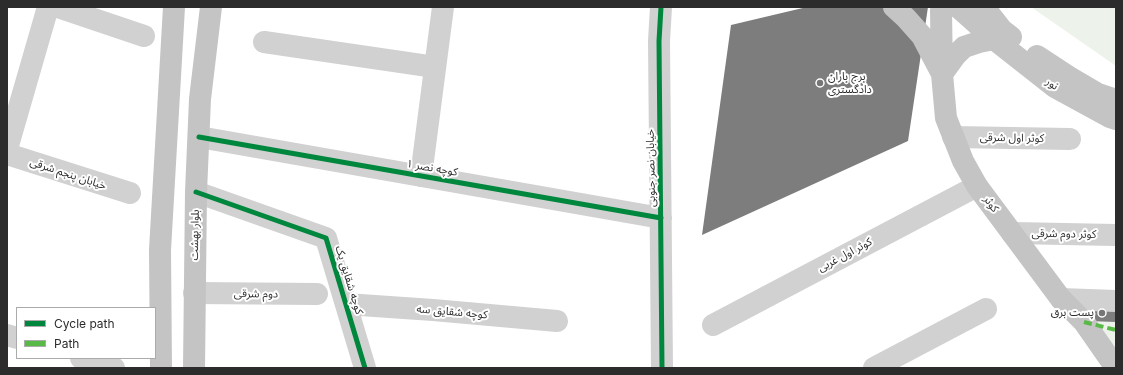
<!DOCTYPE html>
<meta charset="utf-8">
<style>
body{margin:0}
#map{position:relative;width:1123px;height:375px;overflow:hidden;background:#fff;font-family:Inter,sans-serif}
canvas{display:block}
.frame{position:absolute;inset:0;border:8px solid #2c2c2c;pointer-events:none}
.legend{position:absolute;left:16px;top:307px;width:140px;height:52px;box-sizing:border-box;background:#fff;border:1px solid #ababab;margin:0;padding:5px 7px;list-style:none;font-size:12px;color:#2c2c2c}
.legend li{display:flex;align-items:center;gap:8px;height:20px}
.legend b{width:20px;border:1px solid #ababab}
</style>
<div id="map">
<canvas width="1123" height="375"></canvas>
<div class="frame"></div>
<ul class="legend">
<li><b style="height:5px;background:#00873e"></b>Cycle path</li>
<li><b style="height:5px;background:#58b947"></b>Path</li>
</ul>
</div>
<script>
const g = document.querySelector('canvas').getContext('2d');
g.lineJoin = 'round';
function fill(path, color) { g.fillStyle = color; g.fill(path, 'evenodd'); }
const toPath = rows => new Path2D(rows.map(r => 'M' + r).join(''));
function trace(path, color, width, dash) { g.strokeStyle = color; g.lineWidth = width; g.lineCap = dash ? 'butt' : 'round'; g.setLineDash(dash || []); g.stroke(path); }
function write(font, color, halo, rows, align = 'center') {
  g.font = font + ' Inter,"Noto Sans Arabic",sans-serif'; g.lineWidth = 4; g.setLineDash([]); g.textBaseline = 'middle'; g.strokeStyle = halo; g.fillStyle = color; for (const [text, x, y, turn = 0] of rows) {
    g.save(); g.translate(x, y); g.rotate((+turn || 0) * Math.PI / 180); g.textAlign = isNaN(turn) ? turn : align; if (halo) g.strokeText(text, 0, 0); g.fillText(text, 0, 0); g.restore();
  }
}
const green = toPath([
 [1031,7,1116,7,1116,66],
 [1116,306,1116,363,1088,323]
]);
const building = toPath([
 [807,7,928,7,908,141,702,235,731,25],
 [1088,305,1116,306,1116,322,1088,321]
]);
const minor = toPath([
 [58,7,144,36],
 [661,7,659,41,662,368],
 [264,42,435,67],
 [199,137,661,218],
 [953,137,1070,139],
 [7,149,48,7],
 [7,154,130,193],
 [421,176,443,7],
 [196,192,326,238,365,368],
 [1012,233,1116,235],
 [194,293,317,294],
 [1061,299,1116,301],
 [346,304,433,310,557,321],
 [713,325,977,186],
 [7,335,17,338],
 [81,358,114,368],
 [874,368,986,309]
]);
const major = toPath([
 [894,7,906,18,922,36,942,74,955,56,964,47,979,42,994,39],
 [958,7,994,39,1055,87,1110,117,1116,119],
 [984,7,1002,30,1011,37],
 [941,10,942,74,946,118,963,161,977,186,1061,299,1084,322,1116,368],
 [1037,56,1069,77,1098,94,1116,100],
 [161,368,160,250,174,7],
 [194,368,196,192,200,99,211,7]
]);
const quiet = toPath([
 [1084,322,1116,330]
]);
const cycleway = toPath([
 [661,7,659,41,662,368],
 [199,137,661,218],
 [196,192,326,238,365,368]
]);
const markers = [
 [820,83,4,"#767676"],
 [1102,313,4,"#767676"]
];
const poiNames = [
 ["برج باران",828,77],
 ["دادگستری",828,90],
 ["پست برق",1094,313,"right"]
];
const streetNames = [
 ["نور",1052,84,35],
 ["کوثر اول شرقی",1012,138,1],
 ["کوچه نصر ۱",432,168,10],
 ["خیابان نصر جنوبی",651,168,-91],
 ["خیابان پنجم شرقی",68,174,18],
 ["کوثر",991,204,53],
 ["کوثر دوم شرقی",1064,234,1],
 ["بلوار بهشت",195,235,-89],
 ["کوثر اول غربی",845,255,-28],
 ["کوچه شقایق یک",349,280,73],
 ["دوم شرقی",256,294,1],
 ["کوچه شقایق سه",452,312,5]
];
fill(green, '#edf3ea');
fill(building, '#7d7d7d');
trace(minor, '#d1d1d1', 22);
trace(major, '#c4c4c4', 22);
trace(quiet, '#58b947', 4, [8, 4]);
trace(cycleway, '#00873e', 5);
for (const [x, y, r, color] of markers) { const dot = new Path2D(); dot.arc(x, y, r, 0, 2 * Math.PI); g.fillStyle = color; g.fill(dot); trace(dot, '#fff', 1.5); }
write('11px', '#2c2c2c', '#fff', poiNames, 'left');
write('11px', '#2c2c2c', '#fff', streetNames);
</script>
